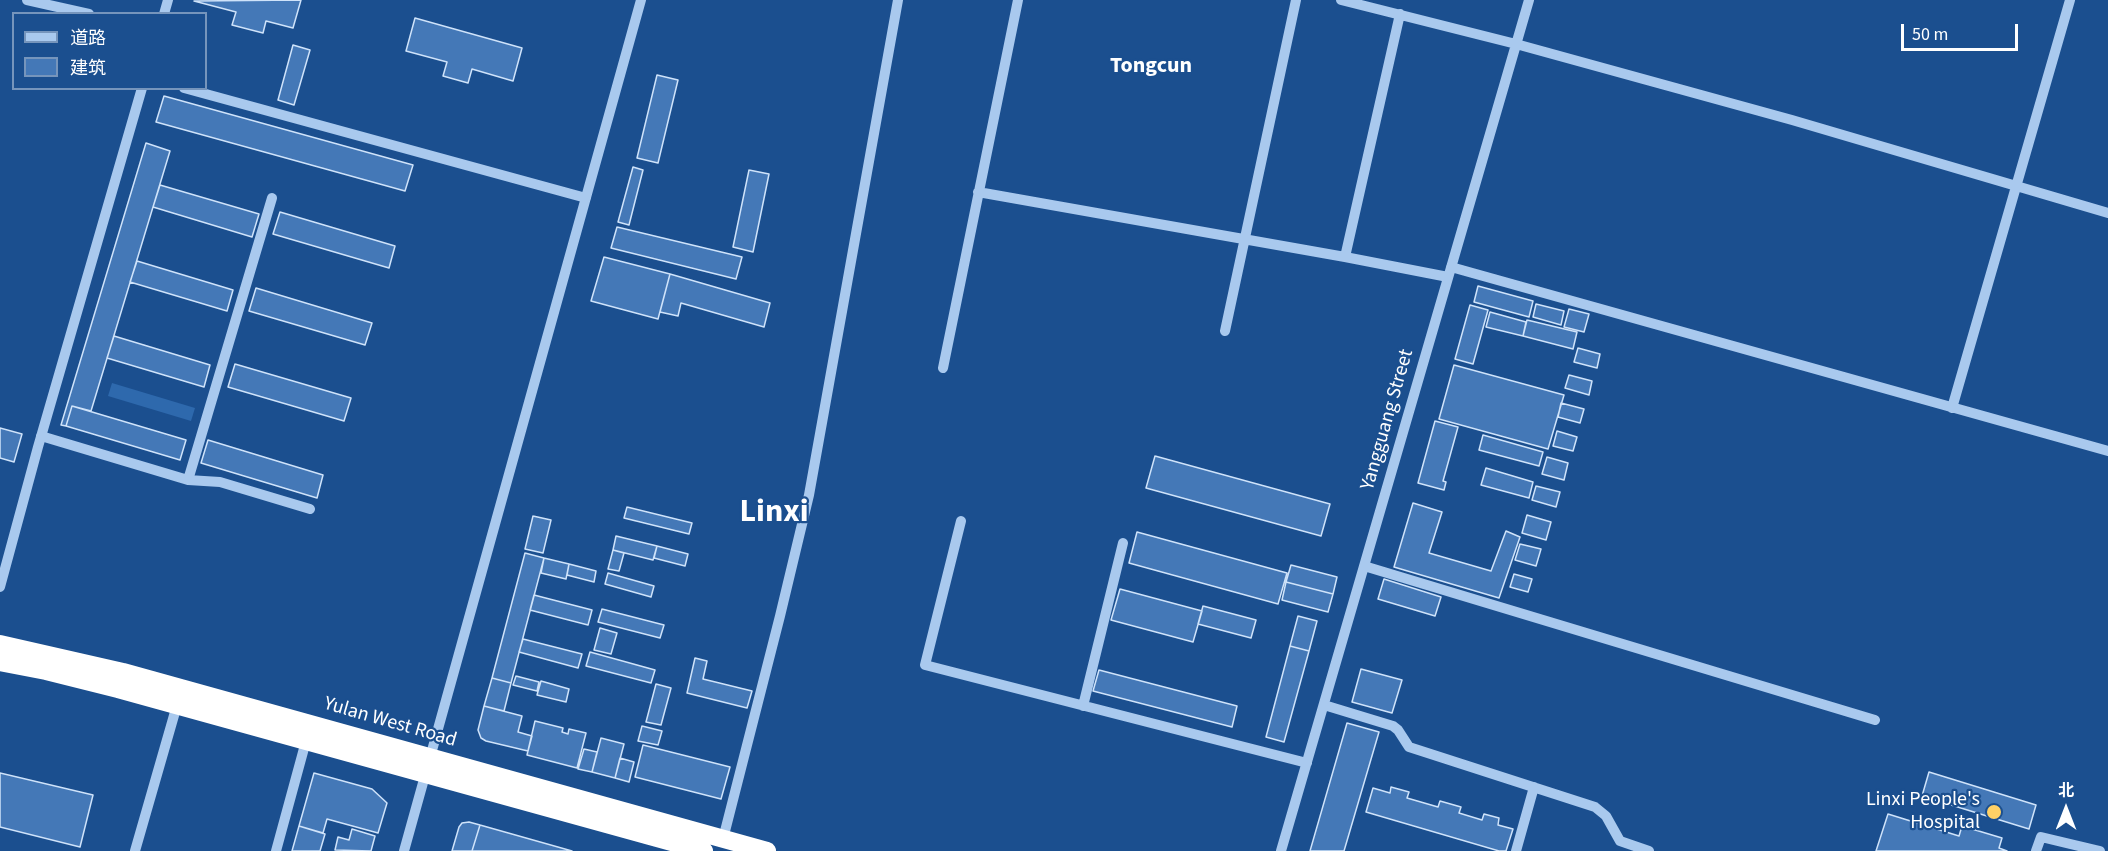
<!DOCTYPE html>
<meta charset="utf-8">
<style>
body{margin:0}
#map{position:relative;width:2108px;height:851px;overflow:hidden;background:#1b4f8f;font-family:"Source Sans 3","Noto Sans SC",sans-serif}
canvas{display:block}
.legend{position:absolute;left:12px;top:12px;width:195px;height:78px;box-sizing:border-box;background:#1b4f8f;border:2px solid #7695bc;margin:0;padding:8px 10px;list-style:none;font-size:18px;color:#fff}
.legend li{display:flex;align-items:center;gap:12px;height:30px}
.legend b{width:30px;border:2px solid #7695bc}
.north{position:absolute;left:2036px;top:779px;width:60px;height:60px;-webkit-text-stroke:4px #1b4f8f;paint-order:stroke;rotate:0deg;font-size:16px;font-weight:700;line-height:24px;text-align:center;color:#fff}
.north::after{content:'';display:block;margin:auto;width:21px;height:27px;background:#fff;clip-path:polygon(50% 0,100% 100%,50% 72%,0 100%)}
.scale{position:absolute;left:1901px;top:24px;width:117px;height:27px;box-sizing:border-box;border:3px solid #fff;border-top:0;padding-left:8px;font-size:18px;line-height:21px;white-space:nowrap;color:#fff;-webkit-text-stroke:4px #1b4f8f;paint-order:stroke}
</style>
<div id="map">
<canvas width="2108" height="851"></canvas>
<ul class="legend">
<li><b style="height:8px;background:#a9c9ee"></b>道路</li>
<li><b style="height:16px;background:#4478b7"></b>建筑</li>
</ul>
<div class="north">北</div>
<div class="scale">50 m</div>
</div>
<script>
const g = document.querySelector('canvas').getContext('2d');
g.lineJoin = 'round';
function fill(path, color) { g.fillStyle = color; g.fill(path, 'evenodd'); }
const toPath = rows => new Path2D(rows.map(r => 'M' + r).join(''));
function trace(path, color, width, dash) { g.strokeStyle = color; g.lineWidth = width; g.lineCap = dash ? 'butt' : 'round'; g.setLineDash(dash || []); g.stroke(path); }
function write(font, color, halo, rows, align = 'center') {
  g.font = font + ' "Source Sans 3",sans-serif'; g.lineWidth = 4.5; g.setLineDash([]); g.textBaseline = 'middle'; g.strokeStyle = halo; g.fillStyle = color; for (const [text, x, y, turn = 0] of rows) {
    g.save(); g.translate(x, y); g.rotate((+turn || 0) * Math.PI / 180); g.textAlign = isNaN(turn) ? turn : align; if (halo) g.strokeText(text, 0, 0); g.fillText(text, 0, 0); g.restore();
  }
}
const green = toPath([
 [112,383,195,408,191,421,108,396]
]);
const building = toPath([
 [301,0,293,28,266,21,263,33,232,25,236,12,194,1,301,0],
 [415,18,522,48,513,81,472,69,468,83,443,76,447,62,406,51,415,18],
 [293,45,310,50,294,105,278,100,293,45],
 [657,75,678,80,658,163,637,158,657,75],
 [164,96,413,165,405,191,156,122,164,96],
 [146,143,170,151,153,207,91,411,72,406,66,426,61,425,146,143],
 [633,167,643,170,629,225,618,222,633,167],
 [749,170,769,174,753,252,733,247,749,170],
 [160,185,259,214,252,237,153,207,160,185],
 [280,212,395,246,389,268,273,234,280,212],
 [617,227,742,257,736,279,611,248,617,227],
 [604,257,670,274,658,319,591,301,604,257],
 [137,261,233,290,227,311,130,282,137,261],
 [670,274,770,303,764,327,681,303,678,316,660,312,670,274],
 [1478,286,1533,301,1529,317,1474,302,1478,286],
 [256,288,372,323,365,345,249,311,256,288],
 [1536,304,1564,311,1561,325,1533,317,1536,304],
 [1470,305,1488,310,1473,364,1455,359,1470,305],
 [1569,309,1589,314,1584,332,1564,327,1569,309],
 [1490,312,1526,322,1523,336,1486,327,1490,312],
 [1527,320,1577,332,1573,349,1523,336,1527,320],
 [114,336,210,365,204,387,107,358,114,336],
 [1578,348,1600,354,1597,368,1574,362,1578,348],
 [235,364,351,398,344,421,228,387,235,364],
 [1454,365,1564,395,1548,449,1439,419,1454,365],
 [1569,375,1592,381,1589,395,1565,388,1569,375],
 [1561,403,1584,409,1580,423,1558,417,1561,403],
 [72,406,186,440,180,460,66,426,72,406],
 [1435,421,1458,427,1443,481,1446,482,1444,490,1418,483,1435,421],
 [0,428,22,434,14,462,0,458,0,428],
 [1557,431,1577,437,1573,451,1553,446,1557,431],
 [1483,435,1543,452,1539,466,1479,450,1483,435],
 [208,440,323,475,317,498,201,463,208,440],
 [1155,456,1330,504,1321,536,1146,488,1155,456],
 [1547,457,1568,463,1564,480,1542,474,1547,457],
 [1486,468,1533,482,1529,498,1481,485,1486,468],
 [1536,486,1560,492,1556,507,1532,500,1536,486],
 [1413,503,1442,512,1429,553,1491,571,1506,531,1520,537,1499,598,1394,567,1413,503],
 [627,507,692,523,689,534,624,518,627,507],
 [1527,515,1551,522,1546,540,1522,533,1527,515],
 [533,516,551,520,543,553,525,549,533,516],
 [1137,532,1287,573,1278,604,1129,563,1137,532],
 [616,536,657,546,653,560,613,550,616,536],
 [1520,544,1541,549,1536,566,1515,560,1520,544],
 [657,546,688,554,685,566,654,558,657,546],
 [613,550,624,553,619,571,608,569,613,550],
 [525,553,544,558,511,683,492,678,525,553],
 [544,558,569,564,566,579,541,573,544,558],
 [569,564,596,571,594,582,567,575,569,564],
 [1291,565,1337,577,1333,594,1286,582,1291,565],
 [608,573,654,586,651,597,605,584,608,573],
 [1514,574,1532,579,1528,592,1510,587,1514,574],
 [1384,579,1441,597,1435,616,1378,599,1384,579],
 [1286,582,1333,594,1328,612,1282,600,1286,582],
 [1120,589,1202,611,1193,642,1111,620,1120,589],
 [534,595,592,610,588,625,530,610,534,595],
 [1203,606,1256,620,1251,638,1198,624,1203,606],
 [602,609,664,625,660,638,598,622,602,609],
 [1298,616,1317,621,1309,651,1290,646,1298,616],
 [600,628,617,633,611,654,594,650,600,628],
 [523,639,582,654,578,668,519,652,523,639],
 [1290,646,1309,651,1284,742,1266,737,1290,646],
 [590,652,655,670,651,683,586,666,590,652],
 [695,658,707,661,703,679,752,691,747,708,687,693,695,658],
 [1361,669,1402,680,1392,713,1352,702,1361,669],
 [1099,670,1237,706,1232,727,1093,691,1099,670],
 [516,676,539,682,537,691,513,685,516,676],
 [492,678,511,683,504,711,484,706,492,678],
 [541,681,569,689,566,702,537,695,541,681],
 [656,684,671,688,661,725,646,722,656,684],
 [484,706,522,716,518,732,532,736,528,751,486,741,481,738,478,730,484,706],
 [535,721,563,728,562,732,568,734,569,729,586,733,577,768,527,755,535,721],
 [1347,723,1379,732,1344,851,1310,851,1347,723],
 [642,726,662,731,658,745,638,741,642,726],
 [601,738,624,744,615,778,592,772,601,738],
 [643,745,730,767,721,799,635,777,643,745],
 [584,749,597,752,592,772,578,769,584,749],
 [620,758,634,762,629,782,615,778,620,758],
 [1929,772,2036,805,2029,829,1922,796,1929,772],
 [0,773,93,795,80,847,0,827,0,773],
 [314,773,372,789,387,803,378,833,327,819,323,833,299,826,314,773],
 [1391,787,1409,792,1407,798,1438,807,1440,801,1461,807,1459,813,1482,820,1484,814,1499,818,1498,825,1513,829,1506,851,1499,851,1366,812,1373,788,1390,793,1391,787],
 [1888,814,1959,836,1962,826,2002,838,1999,848,2007,851,1876,851,1888,814],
 [469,822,480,825,472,851,452,851,459,827,462,823,469,822],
 [480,825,572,851,472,851,480,825],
 [299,826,325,834,320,851,292,851,299,826],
 [352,829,375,836,371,851,335,850,338,837,349,840,352,829]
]);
const minor = toPath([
 [27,0,89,14],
 [1341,0,1516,44,1792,120,2108,213],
 [164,14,168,0],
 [184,88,586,198],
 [978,192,1345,257,1448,277],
 [1345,257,1400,14],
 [1451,267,2108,451],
 [1225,331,1296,0],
 [943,368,1018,0],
 [1952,408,2070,0],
 [41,436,188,480,220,482,310,509],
 [188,480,272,198],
 [961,521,925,665,1307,763],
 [1364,566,1875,720],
 [0,587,38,447,142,88],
 [1324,705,1393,726,1398,730,1409,747,1595,807,1606,816,1620,841,1649,851],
 [1083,706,1123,543],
 [723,839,780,616,809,495,898,0],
 [135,851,177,705],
 [276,851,306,741],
 [404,851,641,0],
 [1281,851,1529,0],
 [1516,851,1534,787],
 [2036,851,2041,837,2100,851]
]);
const highway = toPath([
 [0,644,123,672,767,851],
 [0,662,46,671,118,689,704,851]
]);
const markers = [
 [1994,812,8,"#ffd166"]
];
const streetNames = [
 ["Yangguang Street",1388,420,-74],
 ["Yulan West Road",390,723,16]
];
const poiNames = [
 ["Linxi People's",1980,801],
 ["Hospital",1980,824]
];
const quarterNames = [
 ["Tongcun",1151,67]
];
const townNames = [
 ["Linxi",774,514]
];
fill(green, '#2e69ad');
fill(building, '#4478b7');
trace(building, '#cfe3fa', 1.5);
trace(minor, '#a9c9ee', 10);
trace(highway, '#fff', 18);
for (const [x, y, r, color] of markers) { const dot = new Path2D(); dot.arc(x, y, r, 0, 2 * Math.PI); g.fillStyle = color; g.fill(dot); trace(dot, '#1b4f8f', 2); }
write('20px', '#fff', '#1b4f8f', streetNames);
write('20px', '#fff', '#1b4f8f', poiNames, 'right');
write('bold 22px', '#fff', '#1b4f8f', quarterNames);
write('bold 32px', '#fff', '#1b4f8f', townNames);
</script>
